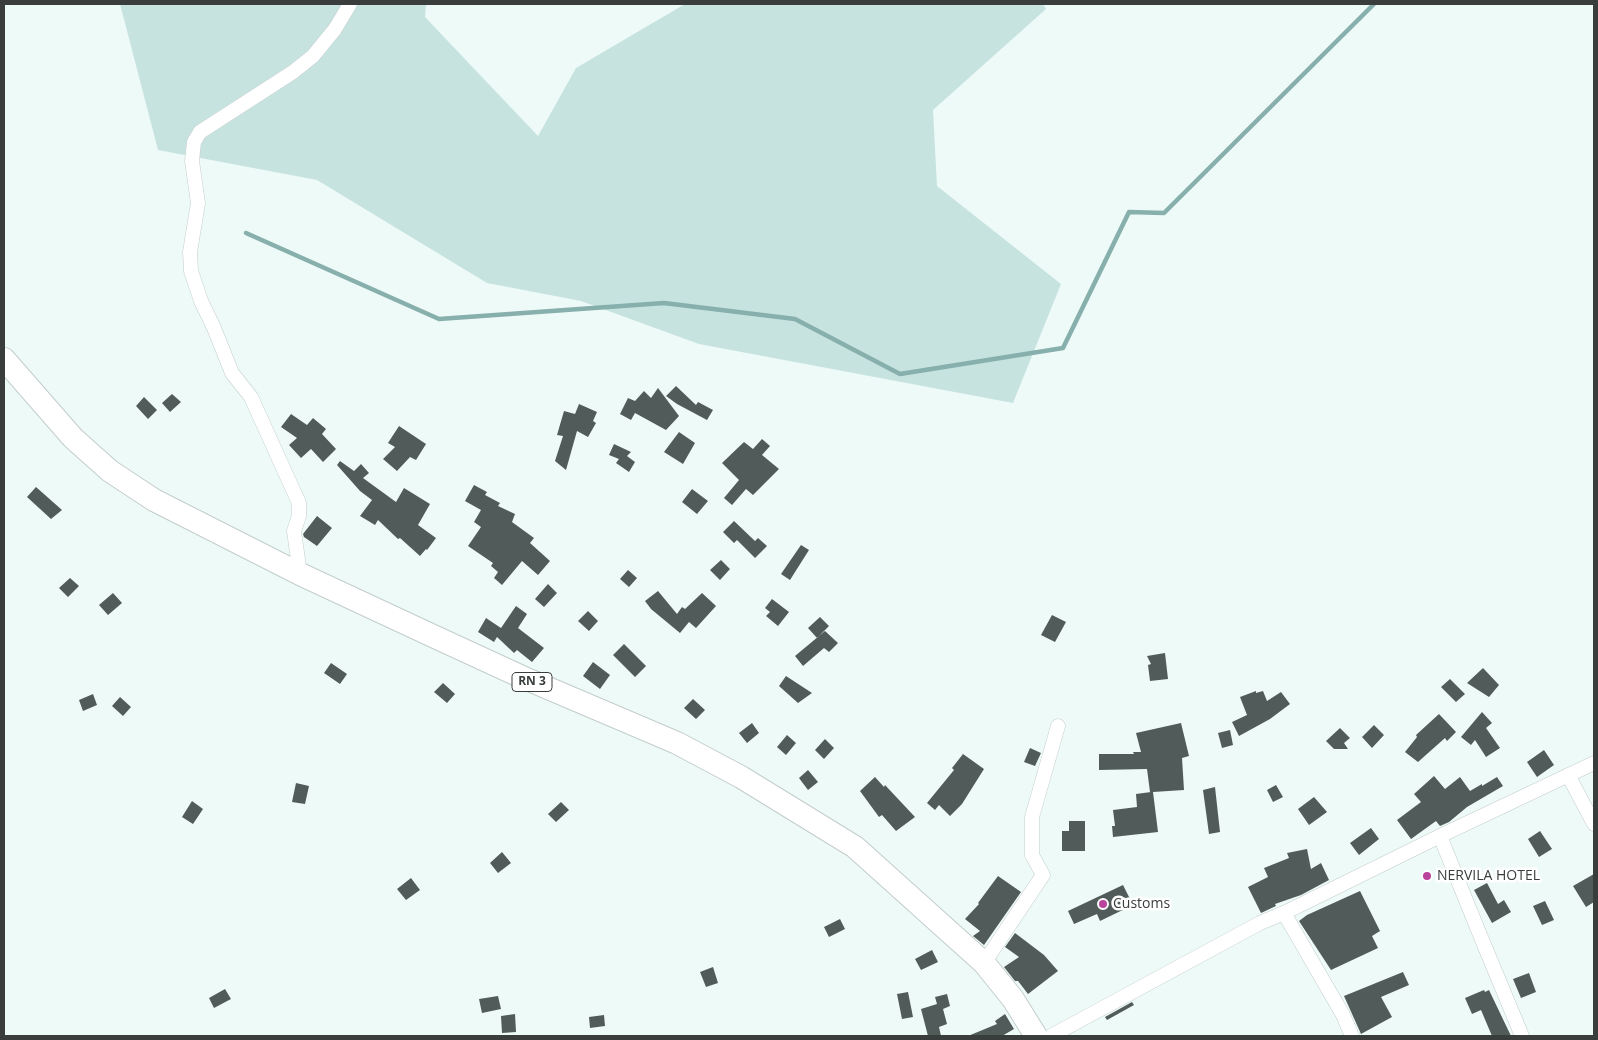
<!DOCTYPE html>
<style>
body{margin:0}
#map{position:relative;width:1598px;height:1040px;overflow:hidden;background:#eefaf8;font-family:"Open Sans",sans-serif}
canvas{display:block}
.frame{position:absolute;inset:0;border:5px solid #393e3d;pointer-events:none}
</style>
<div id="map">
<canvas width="1598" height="1040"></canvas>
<div class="frame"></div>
</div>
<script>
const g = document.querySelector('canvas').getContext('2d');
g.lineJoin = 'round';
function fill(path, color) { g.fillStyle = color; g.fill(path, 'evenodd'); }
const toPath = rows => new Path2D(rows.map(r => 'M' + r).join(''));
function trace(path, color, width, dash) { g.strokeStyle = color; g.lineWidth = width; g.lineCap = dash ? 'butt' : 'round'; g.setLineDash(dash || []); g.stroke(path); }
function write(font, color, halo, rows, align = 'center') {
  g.font = font + ' "Open Sans",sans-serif'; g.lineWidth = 5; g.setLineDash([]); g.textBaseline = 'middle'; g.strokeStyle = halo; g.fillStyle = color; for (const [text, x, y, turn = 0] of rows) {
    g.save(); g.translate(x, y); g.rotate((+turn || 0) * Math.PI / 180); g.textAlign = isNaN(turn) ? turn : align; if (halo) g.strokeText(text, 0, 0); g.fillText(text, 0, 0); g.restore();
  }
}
const green = toPath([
 [120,4,426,4,425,17,538,136,576,68,685,4,1043,4,1046,9,933,110,937,186,1061,284,1013,403,699,344,581,301,487,283,317,180,158,150]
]);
const stream = toPath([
 [246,233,439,319,664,303,795,319,900,374,1063,348,1129,212,1164,213,1374,4]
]);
const building = toPath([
 [676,386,696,405,698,402,713,410,707,420,677,404,666,396],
 [658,388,679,416,666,430,635,413,631,420,620,414,628,398,635,401,644,391,651,398],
 [172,394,181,402,170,412,162,403],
 [144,397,157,410,148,419,136,406],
 [579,404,597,412,593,421,596,423,588,437,577,431,566,470,555,461,563,436,557,435,564,411,575,414],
 [291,414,307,425,313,418,326,429,322,434,336,449,323,462,311,449,301,458,289,445,297,438,281,427],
 [399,426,426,444,416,460,410,457,397,471,383,459,395,447,388,443],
 [679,432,695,443,683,464,664,452],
 [762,439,770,446,762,455,779,469,753,495,746,489,732,505,724,498,739,480,722,463,744,442,753,449],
 [614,444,631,452,627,456,635,462,629,472,616,463,619,459,609,455],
 [340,461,354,471,361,464,369,473,363,478,396,502,404,488,430,504,418,525,436,538,427,550,426,549,420,556,400,538,398,539,378,520,375,525,360,516,372,500,360,491,337,465],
 [474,485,487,492,485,495,500,503,498,506,515,514,512,522,534,538,530,543,550,561,538,575,522,561,502,585,494,578,498,572,491,566,493,563,468,546,481,527,474,522,481,510,465,501],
 [36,487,62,510,51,519,27,497],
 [692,489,708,501,697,514,682,502],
 [317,516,332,528,317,546,304,537,303,534],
 [734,521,755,541,758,538,767,546,755,558,737,540,734,543,723,532],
 [801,545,809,550,790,580,781,574],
 [721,560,730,569,720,580,710,570],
 [628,570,637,578,629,587,620,579],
 [70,578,79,586,68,597,59,588],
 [548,584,557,593,544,607,535,599],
 [658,591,677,614,682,607,685,609,702,593,716,606,696,628,689,622,680,633,651,609,645,601],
 [113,593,122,603,108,615,99,605],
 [772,599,789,612,778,626,766,616,770,612,765,608],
 [516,606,527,614,518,628,544,648,532,662,517,650,514,653,497,637,494,642,478,632,486,618,501,628],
 [588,611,598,621,589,631,578,621],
 [1052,615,1066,622,1055,642,1041,635],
 [820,617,829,626,817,638,808,628],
 [825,631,838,643,829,652,824,648,803,666,795,656],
 [624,644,646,666,635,677,613,655],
 [1165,653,1168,679,1150,681,1148,665,1151,664,1147,656],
 [593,662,610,675,600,689,583,676],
 [331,663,347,674,340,684,324,673],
 [1483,668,1499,685,1489,697,1467,683],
 [786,676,812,693,798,703,779,686],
 [1450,679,1465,694,1456,702,1441,687],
 [443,683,455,694,447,703,434,692],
 [1256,691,1256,693,1263,691,1267,701,1281,692,1290,704,1270,719,1239,736,1232,722,1247,715,1240,697],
 [93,694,97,705,83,711,79,700],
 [120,697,131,707,123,716,112,706],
 [693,699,705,710,696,719,684,708],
 [1482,712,1492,723,1486,728,1500,748,1486,757,1475,740,1471,745,1461,737],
 [1439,714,1456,732,1447,741,1445,738,1418,762,1405,752,1417,737,1416,735],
 [752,723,759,733,747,743,739,733],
 [1181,723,1189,756,1182,758,1184,790,1153,792,1158,832,1113,837,1112,826,1115,826,1113,810,1137,807,1136,794,1151,792,1150,792,1147,769,1099,770,1099,754,1134,754,1133,752,1141,752,1136,733],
 [1374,725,1384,735,1372,748,1362,737],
 [1340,728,1350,738,1344,743,1348,749,1334,749,1326,741],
 [1230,730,1233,745,1222,748,1218,733],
 [787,735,796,743,786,755,777,747],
 [825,739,834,748,824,759,815,750],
 [1030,748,1041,753,1035,766,1024,762],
 [1544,750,1554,765,1537,777,1527,762],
 [963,754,984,769,962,804,950,816,939,805,935,810,927,803,954,770,952,768],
 [808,770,818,782,808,790,799,778],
 [1434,776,1445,789,1460,777,1470,791,1482,784,1482,786,1497,777,1503,786,1467,807,1449,822,1440,826,1436,821,1411,839,1397,820,1421,802,1414,794],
 [875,777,884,787,885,785,915,817,896,831,882,815,879,817,860,791],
 [296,783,309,786,305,804,292,802],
 [1276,785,1283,797,1273,802,1267,790],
 [1215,787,1220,832,1209,834,1203,790],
 [1314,797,1327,812,1309,825,1298,809],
 [192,801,203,809,193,824,182,817],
 [561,802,569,810,556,822,548,814],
 [1069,821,1085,821,1085,851,1062,851,1062,831,1069,831],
 [1371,828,1379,839,1359,855,1350,843],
 [1540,831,1552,849,1539,857,1528,839],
 [1307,849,1311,869,1321,863,1329,880,1301,895,1275,904,1276,906,1261,913,1248,887,1268,877,1264,868,1289,858,1287,853],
 [502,852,511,863,498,873,490,863],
 [1594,874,1594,902,1586,907,1573,886],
 [998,876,1021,892,984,945,973,936,980,931,965,919,979,904,978,903],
 [411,878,420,890,406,900,397,889],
 [1487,883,1498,904,1504,900,1511,912,1492,923,1474,890],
 [1123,885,1133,905,1100,921,1097,914,1074,924,1068,911],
 [1360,891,1380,931,1372,936,1378,948,1331,970,1299,921,1307,915],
 [1545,901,1554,920,1542,925,1533,906],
 [840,919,845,929,829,937,824,927],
 [1015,933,1044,955,1058,971,1028,994,1018,981,1015,981,1004,967,1019,957,1005,947],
 [932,950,938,962,921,970,915,959],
 [713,967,718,983,706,987,700,972],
 [1403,972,1409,985,1381,997,1392,1017,1361,1034,1344,996],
 [1529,973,1536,992,1521,998,1513,979],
 [225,989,231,999,214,1008,209,998],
 [1484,990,1485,992,1489,990,1511,1036,1492,1036,1481,1010,1472,1014,1465,998],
 [908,992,913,1017,902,1019,897,994],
 [947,994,950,1006,943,1009,947,1024,939,1027,941,1036,928,1036,921,1009,937,1004,935,997],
 [498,996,501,1009,482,1013,479,999],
 [1132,1002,1134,1005,1107,1020,1105,1017],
 [515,1014,516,1032,502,1033,501,1016],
 [1005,1014,1014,1029,1002,1036,968,1036,997,1024,995,1021],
 [604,1015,605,1026,590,1028,589,1017]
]);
const minor = toPath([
 [300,574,294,531,299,516,299,503,251,397,232,373,214,328,201,301,191,271,190,252,198,203,192,161,194,142,200,132,293,72,313,56,335,29,350,4],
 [1568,775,1594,824],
 [1440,836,1478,930,1522,1036],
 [1284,913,1343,1015,1352,1036],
 [984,963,1043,875,1032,855,1032,817,1058,726],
 [1051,1036,1260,923,1284,913,1440,836,1594,763]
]);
const trunk = toPath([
 [4,359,73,438,110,471,154,500,300,574,433,636,522,677,677,743,741,777,855,847,984,963,1013,999,1036,1036]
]);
const markers = [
 [1427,876,5,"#b9449c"],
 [1103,904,5,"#b9449c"]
];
const shields = [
 [532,682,40]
];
const shieldNames = [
 ["RN 3",532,682]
];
const poiNames = [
 ["NERVILA HOTEL",1437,876],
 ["Customs",1113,904]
];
fill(green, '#c7e3e0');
trace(stream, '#87afab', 4.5);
fill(building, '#515b5a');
trace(minor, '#c2cdcc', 15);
trace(trunk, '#c2cdcc', 24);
trace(minor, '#fff', 14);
trace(trunk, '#fff', 22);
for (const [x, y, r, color] of markers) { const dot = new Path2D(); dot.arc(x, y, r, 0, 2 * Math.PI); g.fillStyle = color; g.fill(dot); trace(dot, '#fff', 2); }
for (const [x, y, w] of shields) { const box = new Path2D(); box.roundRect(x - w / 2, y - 9.5, w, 19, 4); g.fillStyle = '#fff'; g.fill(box); trace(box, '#393e3d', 1); }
write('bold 12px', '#393e3d', null, shieldNames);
write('14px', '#393e3d', '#fff', poiNames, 'left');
</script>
